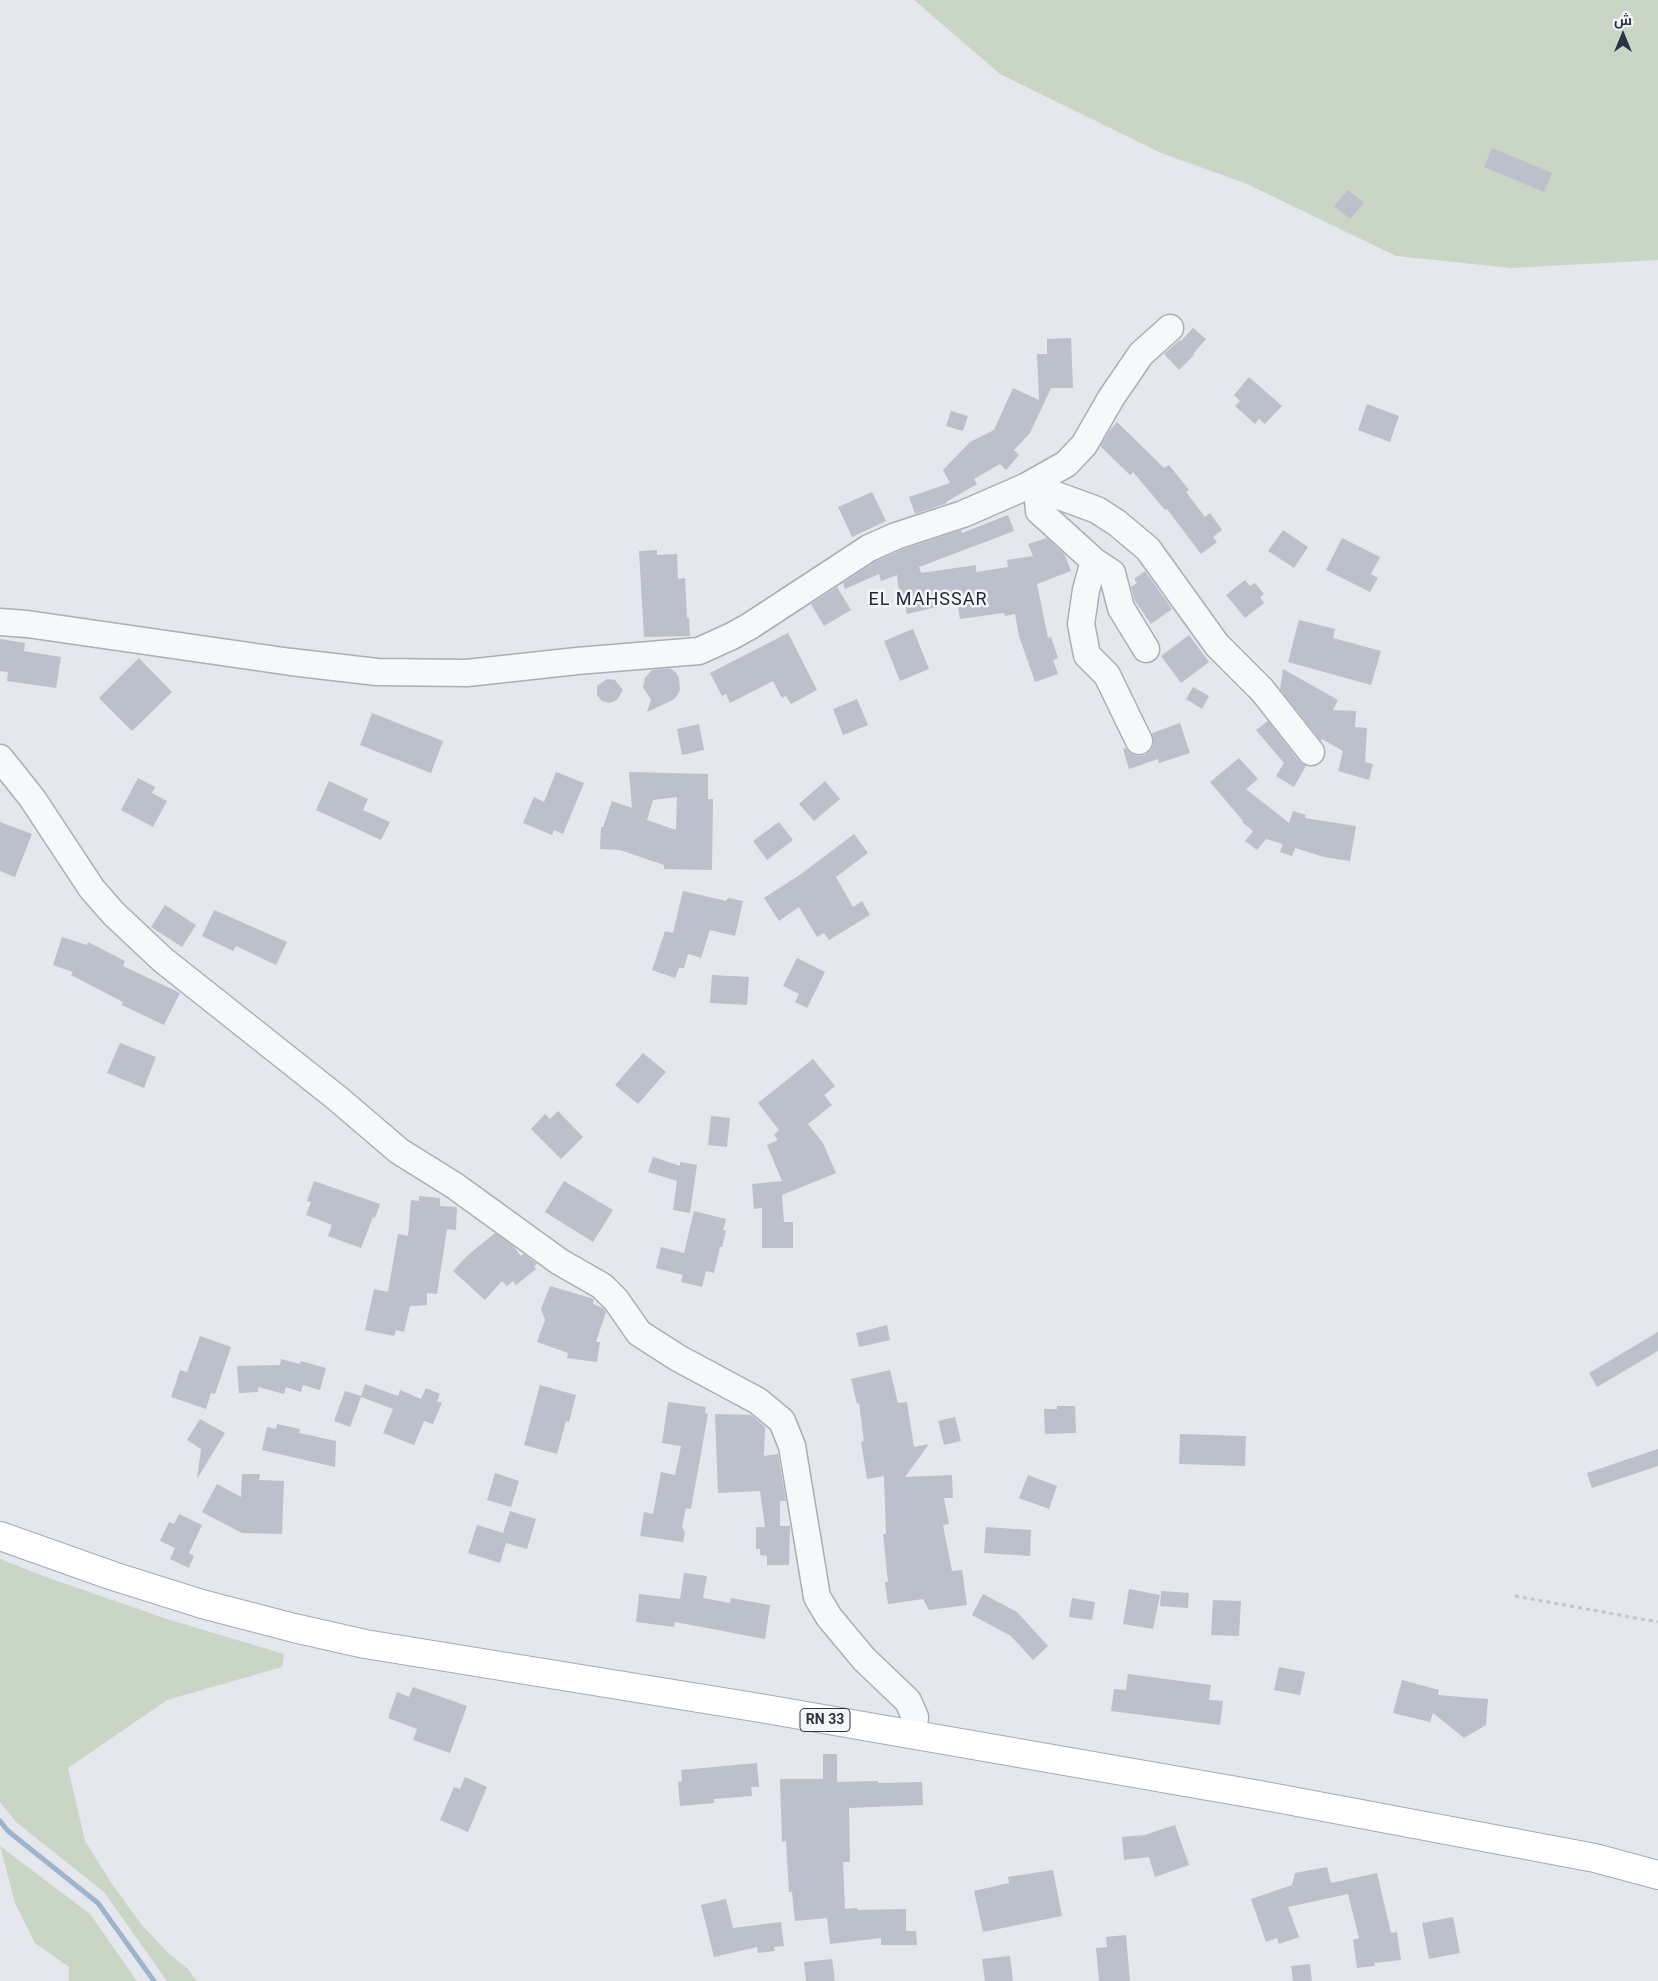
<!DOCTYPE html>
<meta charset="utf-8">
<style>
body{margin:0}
#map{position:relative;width:1658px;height:1981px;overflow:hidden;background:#e4e7ec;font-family:Roboto,Cairo,sans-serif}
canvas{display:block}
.north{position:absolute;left:1598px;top:10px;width:50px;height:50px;-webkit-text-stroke:4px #f4f6f9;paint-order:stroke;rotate:0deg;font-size:14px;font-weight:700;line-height:20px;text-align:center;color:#2b3445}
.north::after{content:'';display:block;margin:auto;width:18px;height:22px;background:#2b3445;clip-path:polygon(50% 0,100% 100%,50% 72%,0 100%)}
</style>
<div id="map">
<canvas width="1658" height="1981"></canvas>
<div class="north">ش</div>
</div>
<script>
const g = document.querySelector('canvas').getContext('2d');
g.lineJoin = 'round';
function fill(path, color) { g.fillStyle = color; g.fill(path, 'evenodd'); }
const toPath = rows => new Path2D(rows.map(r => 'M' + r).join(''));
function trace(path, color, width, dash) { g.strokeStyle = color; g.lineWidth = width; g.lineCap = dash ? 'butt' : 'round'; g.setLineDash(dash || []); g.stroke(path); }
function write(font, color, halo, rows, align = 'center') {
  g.font = font + ' Roboto,sans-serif'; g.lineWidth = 5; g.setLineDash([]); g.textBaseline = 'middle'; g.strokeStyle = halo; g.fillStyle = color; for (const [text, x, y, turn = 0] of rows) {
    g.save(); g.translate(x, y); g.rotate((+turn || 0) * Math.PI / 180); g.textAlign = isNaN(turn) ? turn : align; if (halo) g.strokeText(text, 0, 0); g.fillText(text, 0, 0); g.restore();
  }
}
const green = toPath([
 [914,0,1658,0,1658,260,1511,268,1396,256,1245,183,1161,153,1000,74],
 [0,1559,46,1577,167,1619,284,1654,282,1667,167,1700,68,1768,85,1841,112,1884,141,1924,167,1952,188,1969,197,1981,167,1981,104,1892,16,1822,0,1802],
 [0,1846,90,1914,137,1981,69,1981,69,1967,35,1943,15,1903]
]);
const stream = toPath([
 [0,1821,8,1831,98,1903,154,1981]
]);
const building = toPath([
 [1492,148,1552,173,1544,192,1484,167],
 [1348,190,1364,203,1350,219,1334,206],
 [1193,328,1206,339,1193,354,1194,355,1179,370,1164,354,1180,340,1181,341],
 [1071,338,1073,388,1051,388,1030,433,1014,450,1019,455,1006,470,1000,464,974,479,977,484,946,502,947,503,915,514,909,497,950,483,943,470,970,442,994,430,1013,388,1039,400,1037,354,1047,354,1047,339],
 [1249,377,1282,406,1265,424,1259,419,1255,424,1235,406,1240,401,1234,395],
 [1367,404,1399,416,1390,442,1358,430],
 [951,411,968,416,963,431,946,426],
 [1117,422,1164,468,1169,465,1189,490,1186,492,1205,517,1210,513,1222,530,1213,537,1217,542,1201,554,1167,509,1165,510,1133,472,1130,475,1100,446,1110,430],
 [872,492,886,521,852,537,838,507],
 [1008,515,1014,531,919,567,921,573,976,565,976,572,1008,567,1007,560,1033,556,1028,544,1047,538,1065,555,1071,571,1037,584,1048,638,1051,637,1058,658,1053,660,1058,674,1035,682,1019,636,1015,614,1005,616,1004,613,960,619,957,602,907,614,904,600,900,600,897,575,881,581,879,574,845,589,843,583,876,561,901,550,961,530,962,533],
 [1283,530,1308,547,1294,568,1268,551],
 [1342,538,1380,557,1371,574,1378,578,1370,592,1326,570],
 [657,550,657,555,677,554,678,579,685,578,687,618,689,618,690,636,644,637,639,551],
 [1145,571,1172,609,1151,624,1135,601,1131,587,1137,583,1134,579],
 [1245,580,1250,586,1255,583,1264,594,1260,597,1264,603,1245,618,1226,595],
 [837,587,851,610,824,626,811,604],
 [1299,620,1335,629,1333,638,1381,651,1371,685,1288,662],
 [913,629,929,669,900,681,884,641],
 [788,633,817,690,791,704,786,696,782,698,773,681,730,703,726,694,722,696,710,673],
 [1189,635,1209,662,1181,683,1161,656],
 [0,639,25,643,24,651,61,657,56,688,7,681,8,672,0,671],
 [139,658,172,692,132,731,99,698],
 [670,668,676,673,679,678,680,690,677,696,673,700,647,712,651,700,643,687,645,678,652,670],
 [1283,669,1338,700,1333,710,1356,711,1355,727,1367,728,1365,762,1373,764,1369,780,1338,771,1343,751,1322,739,1321,741,1280,689],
 [607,679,615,680,623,690,617,700,610,703,602,701,597,695,597,686],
 [1193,687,1209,696,1202,709,1186,699],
 [857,699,868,725,843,735,833,709],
 [372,713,443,741,431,773,360,745],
 [1268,721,1299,761,1306,766,1294,787,1276,776,1284,763,1256,730],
 [1180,723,1190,753,1159,763,1158,759,1129,769,1123,749,1126,748,1130,753,1137,756,1145,755,1151,750,1154,743,1152,733],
 [699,724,704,750,682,755,677,729],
 [1239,758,1258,779,1246,789,1289,823,1293,811,1306,815,1305,818,1356,826,1350,861,1324,857,1295,848,1292,856,1280,852,1283,844,1266,839,1257,850,1245,841,1253,831,1242,822,1243,821,1210,782],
 [556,772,584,783,563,834,554,830,552,835,523,823,534,797,544,802],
 [629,772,708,774,708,799,713,799,712,870,664,869,664,865,620,850,600,849,601,827,603,827,612,801,632,808],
 [677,797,676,830,647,820,653,800],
 [138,778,155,787,152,793,167,801,153,827,121,810],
 [329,781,368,799,363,810,390,822,381,840,316,810],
 [825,781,840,799,814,821,799,804],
 [0,822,32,834,15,877,0,871],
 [779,822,793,840,767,860,753,841],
 [854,834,868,853,836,877,853,907,862,901,870,915,829,940,824,933,817,937,799,907,779,921,764,898,801,874],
 [683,891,726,901,728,898,743,901,735,936,710,930,701,958,688,954,684,968,679,968,675,978,652,970,665,931,673,933],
 [165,905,196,925,182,947,151,927],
 [214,910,287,942,276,965,236,946,233,951,202,936],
 [62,937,87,945,88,942,125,961,123,966,180,993,164,1025,122,1005,123,1002,71,975,73,972,53,965],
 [797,958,825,972,807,1008,795,1002,799,994,783,986],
 [712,975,749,977,747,1005,710,1003],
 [120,1043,156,1057,144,1088,107,1073],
 [643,1053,666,1072,638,1104,615,1085],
 [813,1059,835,1086,824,1095,832,1105,808,1124,823,1143,836,1173,782,1195,784,1222,793,1222,793,1248,762,1248,762,1208,754,1209,752,1184,782,1181,767,1145,778,1140,774,1135,779,1130,758,1103],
 [558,1111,583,1137,561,1159,531,1129,545,1114,550,1119],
 [711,1116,730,1118,727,1147,708,1145],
 [653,1157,680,1166,680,1162,697,1165,690,1213,673,1210,677,1181,648,1172],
 [314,1181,380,1204,375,1218,373,1217,361,1248,328,1236,332,1225,306,1215,311,1202,307,1201],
 [564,1181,613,1210,593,1242,545,1212],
 [419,1196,440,1198,440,1206,457,1207,456,1230,447,1229,437,1294,427,1293,427,1305,410,1306,404,1332,396,1330,394,1336,365,1330,374,1289,388,1292,398,1234,408,1236,411,1200,419,1201],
 [694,1211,726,1219,723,1230,726,1231,722,1247,720,1247,714,1273,706,1271,702,1287,681,1282,683,1275,656,1268,661,1247,684,1253],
 [495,1233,513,1246,521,1256,524,1254,537,1264,534,1266,536,1269,516,1285,513,1281,507,1286,502,1281,485,1300,453,1271,468,1255],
 [550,1286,594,1299,593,1304,603,1308,606,1312,596,1342,600,1342,597,1362,567,1358,568,1353,537,1342,545,1320,541,1309],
 [887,1325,890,1340,859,1347,856,1333],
 [1658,1332,1658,1351,1597,1387,1589,1373],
 [200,1336,231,1347,215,1394,211,1393,206,1409,171,1397,180,1370,187,1372],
 [281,1359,300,1364,301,1361,326,1368,320,1390,303,1385,301,1392,286,1387,284,1394,258,1387,258,1392,239,1393,237,1366,280,1365],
 [890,1370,898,1403,907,1402,914,1447,929,1444,905,1477,952,1475,953,1498,944,1498,949,1524,943,1525,952,1571,962,1570,967,1605,929,1610,923,1599,888,1604,885,1582,888,1582,883,1534,886,1534,884,1476,867,1479,861,1442,864,1441,859,1403,857,1404,851,1379],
 [365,1384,398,1396,400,1390,421,1399,426,1388,440,1394,437,1401,442,1403,433,1424,424,1421,414,1445,383,1433,393,1409,361,1397,350,1427,334,1421,345,1391,361,1396],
 [540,1385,576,1395,569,1422,566,1421,557,1454,524,1445],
 [668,1402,706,1407,705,1413,708,1414,691,1509,686,1508,682,1527,685,1532,683,1542,640,1536,644,1512,653,1514,661,1472,675,1475,681,1446,662,1443],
 [1057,1406,1075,1406,1076,1433,1045,1434,1044,1409,1057,1409],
 [715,1414,751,1415,765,1427,764,1456,778,1454,786,1501,780,1501,780,1526,790,1526,789,1565,767,1565,767,1556,760,1555,760,1549,756,1549,756,1527,765,1527,760,1491,718,1493],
 [955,1417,961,1441,944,1445,938,1421],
 [200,1419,225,1433,197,1479,201,1449,187,1440],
 [277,1424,300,1429,299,1433,336,1441,335,1467,262,1450,267,1427,276,1429],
 [1180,1434,1246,1436,1245,1466,1179,1464],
 [1658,1449,1658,1466,1592,1488,1587,1473],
 [495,1473,519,1481,511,1507,487,1500],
 [242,1474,260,1474,259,1480,284,1481,282,1534,242,1533,202,1512,217,1484,241,1497],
 [1028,1475,1057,1486,1049,1509,1019,1498],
 [510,1511,536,1519,527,1549,506,1543,500,1563,468,1553,477,1525,503,1533],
 [179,1514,202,1525,189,1553,194,1556,189,1568,170,1559,175,1548,160,1541,169,1522,174,1524],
 [986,1527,1031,1530,1030,1556,984,1553],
 [684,1573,707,1576,703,1598,730,1603,731,1598,770,1605,765,1639,675,1622,674,1627,636,1622,639,1594,680,1599],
 [1129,1589,1160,1595,1153,1629,1123,1624],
 [1161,1591,1189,1593,1188,1608,1160,1606],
 [983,1594,1017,1612,1048,1646,1033,1660,1011,1636,972,1615],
 [1072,1598,1095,1602,1092,1620,1069,1617],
 [1213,1600,1241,1601,1239,1636,1211,1635],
 [1279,1667,1305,1672,1300,1695,1274,1690],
 [1128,1674,1211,1685,1209,1700,1223,1701,1220,1725,1111,1711,1114,1689,1126,1690],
 [1402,1680,1439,1690,1438,1695,1488,1699,1486,1725,1464,1738,1433,1713,1430,1722,1393,1713],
 [413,1687,467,1706,450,1753,413,1740,417,1729,388,1718,397,1692,409,1697],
 [823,1754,837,1754,837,1782,878,1781,878,1783,922,1782,923,1805,849,1808,850,1862,843,1862,845,1909,857,1908,858,1910,906,1909,906,1931,916,1931,917,1945,881,1945,881,1938,830,1944,827,1918,795,1921,792,1892,789,1892,786,1841,782,1842,780,1779,823,1779],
 [757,1763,759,1787,751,1787,752,1796,714,1799,714,1803,680,1806,678,1782,682,1781,681,1770],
 [465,1777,487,1787,468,1832,440,1820,454,1787,460,1789],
 [1175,1825,1189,1865,1155,1877,1149,1857,1124,1860,1122,1837,1145,1835],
 [1327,1867,1331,1883,1377,1873,1391,1933,1397,1932,1401,1960,1374,1963,1375,1966,1357,1968,1353,1940,1359,1938,1348,1894,1288,1907,1299,1937,1279,1944,1277,1938,1266,1942,1251,1899,1292,1885,1295,1873],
 [1053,1870,1062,1916,983,1932,974,1891,1009,1883,1008,1877],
 [726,1899,733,1928,781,1922,784,1946,774,1947,775,1951,758,1953,757,1947,714,1957,701,1905],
 [1453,1917,1460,1953,1429,1959,1422,1923],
 [1126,1935,1130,1981,1099,1981,1096,1948,1107,1947,1106,1937],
 [1010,1956,1013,1981,985,1981,982,1959],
 [832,1959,835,1981,806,1981,804,1962],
 [1310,1964,1312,1981,1293,1981,1291,1966]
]);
const path = toPath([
 [1515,1596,1658,1622]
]);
const minor = toPath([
 [1025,487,1066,464,1084,445,1111,398,1141,354,1170,328],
 [1037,488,1039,511,1094,561,1112,573,1121,608,1146,649],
 [1094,561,1086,590,1081,624,1087,655,1107,675,1139,741],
 [0,622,27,624,291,662,377,672,467,673,577,661,699,651,732,636,750,626,869,548,896,536,963,514,1025,487,1037,488,1097,510,1117,523,1148,549,1217,645,1262,690,1311,752],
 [0,758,32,798,92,889,114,914,163,960,337,1098,399,1151,455,1186,560,1262,602,1286,616,1300,639,1333,678,1358,758,1401,782,1421,792,1446,817,1597,829,1617,864,1659,908,1701,915,1717,913,1735]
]);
const major = toPath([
 [0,1536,113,1576,202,1604,294,1628,365,1644,760,1708,1260,1795,1595,1858,1658,1875]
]);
const shields = [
 [825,1720,50]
];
const shieldNames = [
 ["RN 33",825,1720]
];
const quarterNames = [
 ["EL MAHSSAR",928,600]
];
fill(green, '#c9d6c5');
trace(stream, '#9fb4cc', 5);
fill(building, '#bbc0ca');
trace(minor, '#a9aeb7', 29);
trace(major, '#a3abb8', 30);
trace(path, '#c2c5cb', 3, [4, 4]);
trace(minor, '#f7f8fa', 26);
trace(major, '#fff', 28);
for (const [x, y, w] of shields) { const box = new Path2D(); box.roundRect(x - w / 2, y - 11.5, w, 23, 4); g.fillStyle = '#f4f6f9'; g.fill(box); trace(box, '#2b3445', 1); }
write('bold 14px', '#2b3445', null, shieldNames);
g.letterSpacing = '1px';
write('18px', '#1d2536', '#f4f6f9', quarterNames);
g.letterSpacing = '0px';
</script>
